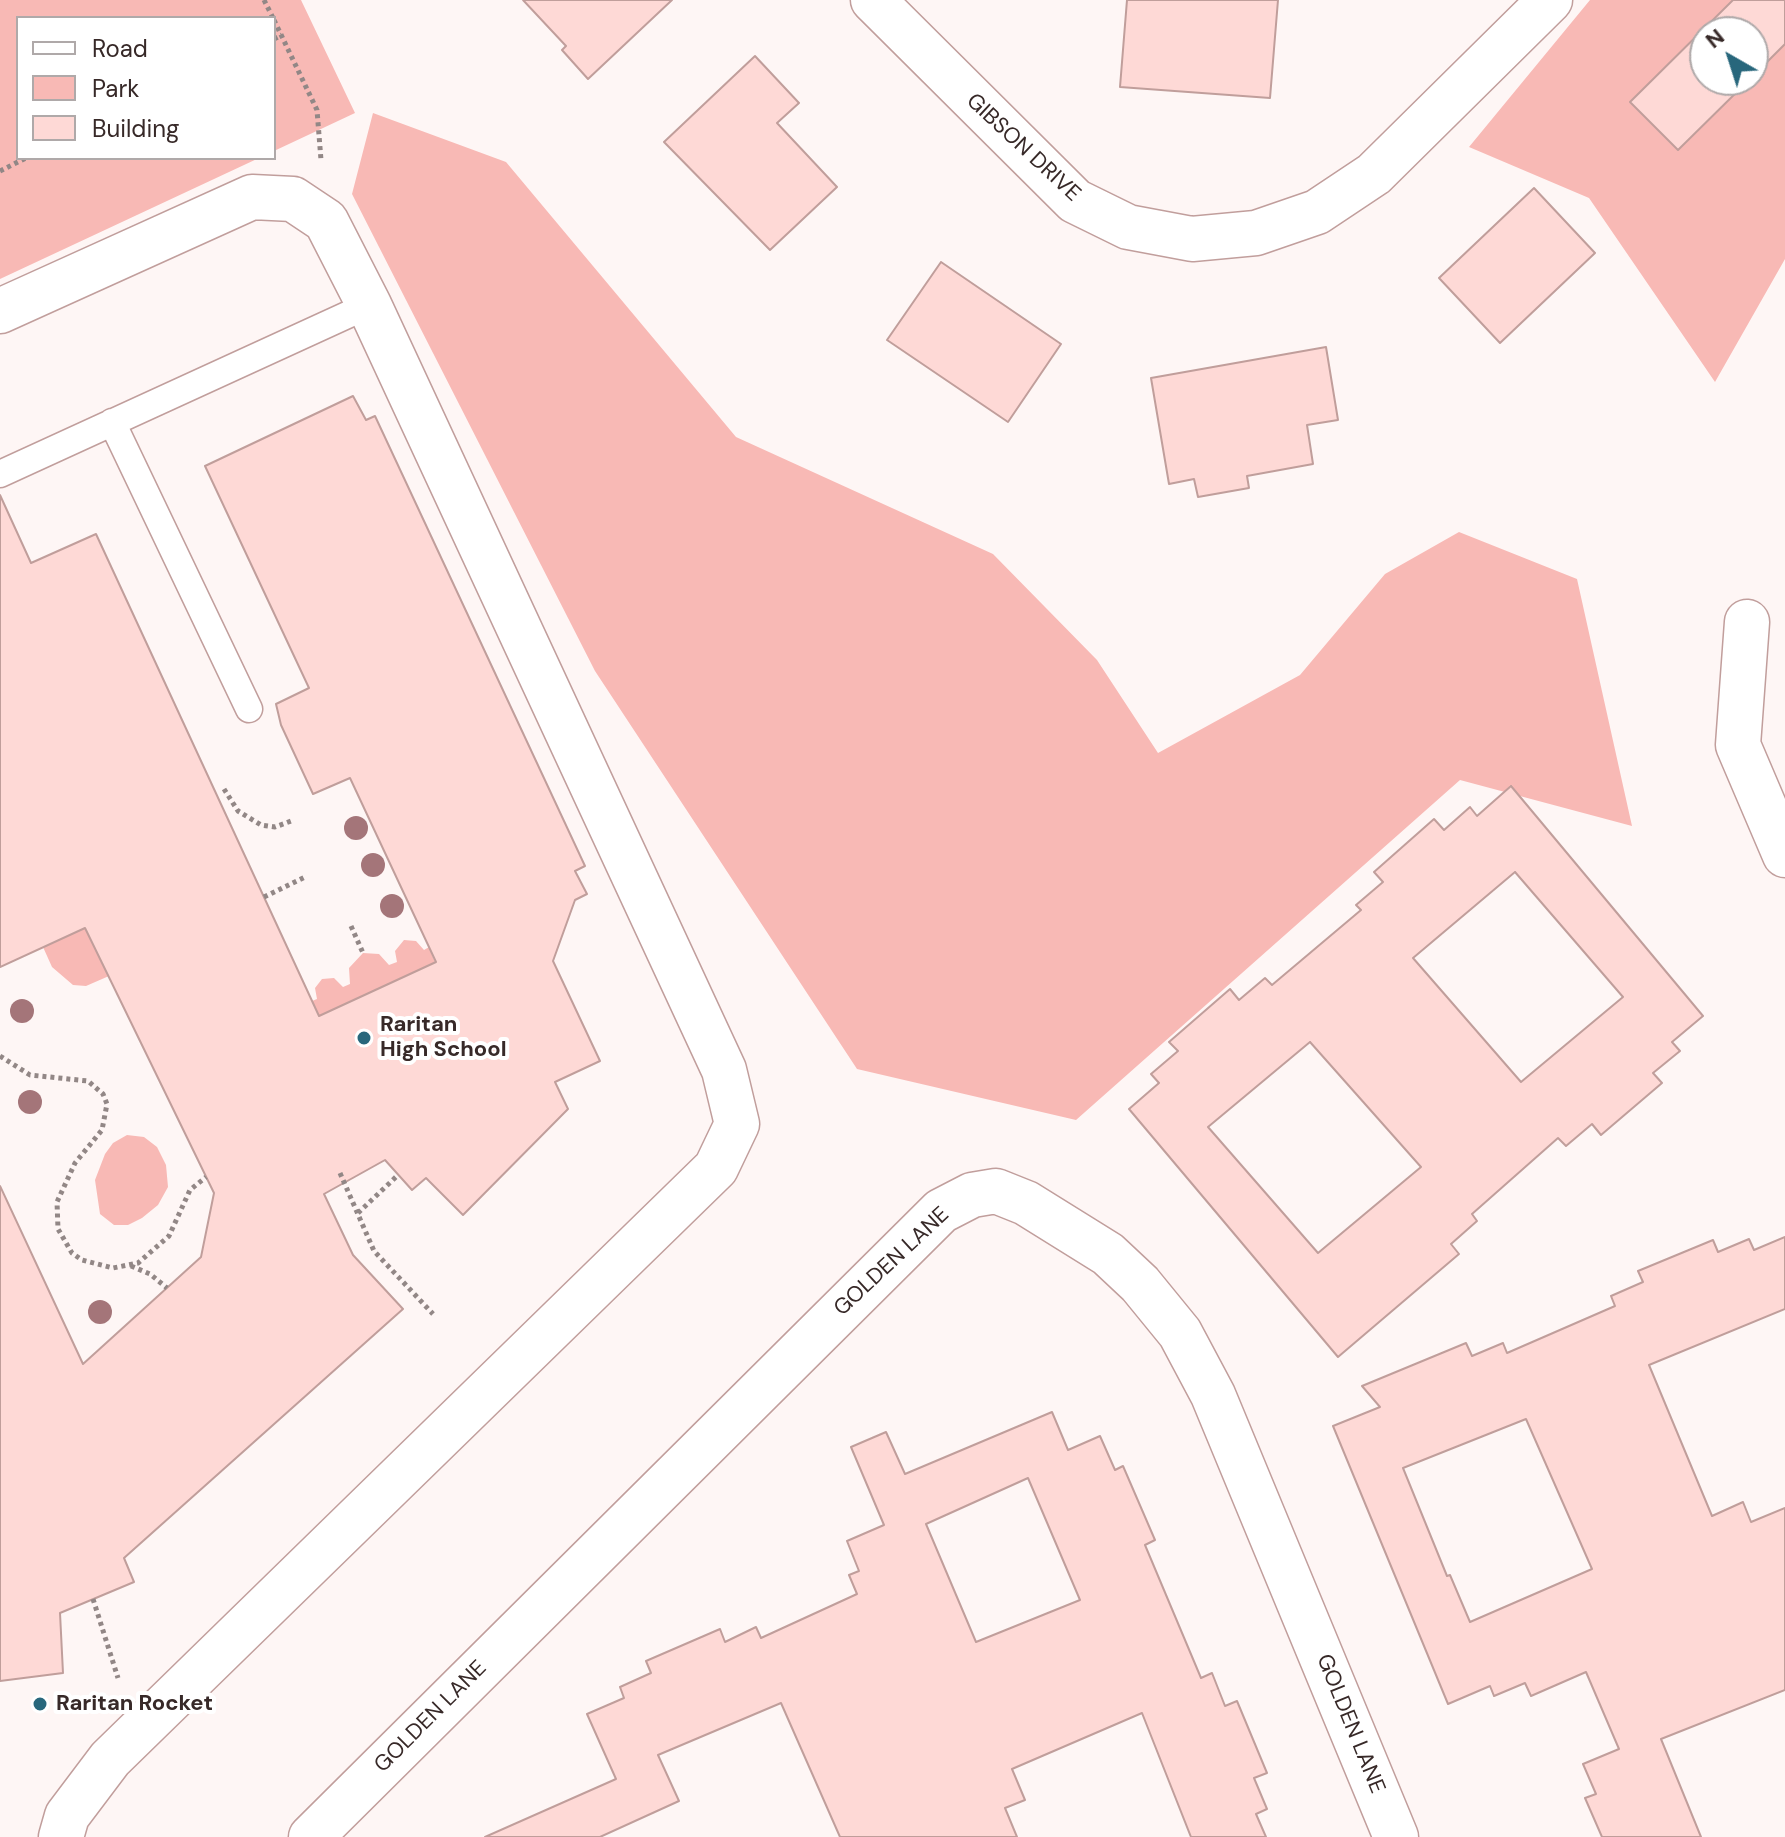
<!DOCTYPE html>
<style>
body{margin:0}
#map{position:relative;width:1785px;height:1837px;overflow:hidden;background:#fef6f5;font-family:"DM Sans",sans-serif}
canvas{display:block}
.legend{position:absolute;left:16px;top:16px;width:260px;height:144px;box-sizing:border-box;background:#fff;border:2px solid #afa9a9;margin:0;padding:10px 14px;list-style:none;font-size:24px;color:#372928}
.legend li{display:flex;align-items:center;gap:16px;height:40px}
.legend b{width:40px;border:2px solid #afa9a9}
.north{position:absolute;left:1689px;top:16px;width:80px;height:80px;box-sizing:border-box;background:#fff;border:2px solid #afa9a9;border-radius:50%;rotate:321deg;font-size:22px;font-weight:700;line-height:32px;text-align:center;color:#372928}
.north::after{content:'';display:block;margin:auto;width:28px;height:36px;background:#28677c;clip-path:polygon(50% 0,100% 100%,50% 72%,0 100%)}
</style>
<div id="map">
<canvas width="1785" height="1837"></canvas>
<ul class="legend">
<li><b style="height:10px;background:#fff"></b>Road</li>
<li><b style="height:22px;background:#f8b9b5"></b>Park</li>
<li><b style="height:22px;background:#fed9d6"></b>Building</li>
</ul>
<div class="north">N</div>
</div>
<script>
const g = document.querySelector('canvas').getContext('2d');
g.lineJoin = 'round';
function fill(path, color) { g.fillStyle = color; g.fill(path, 'evenodd'); }
const toPath = rows => new Path2D(rows.map(r => 'M' + r).join(''));
function trace(path, color, width, dash) { g.strokeStyle = color; g.lineWidth = width; g.lineCap = dash ? 'butt' : 'round'; g.setLineDash(dash || []); g.stroke(path); }
function write(font, color, halo, rows, align = 'center') {
  g.font = font + ' "DM Sans",sans-serif'; g.lineWidth = 8; g.setLineDash([]); g.textBaseline = 'middle'; g.strokeStyle = halo; g.fillStyle = color; for (const [text, x, y, turn = 0] of rows) {
    g.save(); g.translate(x, y); g.rotate((+turn || 0) * Math.PI / 180); g.textAlign = isNaN(turn) ? turn : align; if (halo) g.strokeText(text, 0, 0); g.fillText(text, 0, 0); g.restore();
  }
}
const green = toPath([
 [0,0,301,0,355,113,274,151,274,18,18,18,18,158,259,158,0,279],
 [1590,0,1785,0,1785,259,1715,382,1589,198,1469,147],
 [1705,32,1753,32,1753,80,1705,80],
 [373,113,506,162,736,437,993,554,1097,660,1158,753,1300,675,1385,574,1459,532,1577,579,1632,826,1460,780,1076,1120,857,1069,595,671,352,194],
 [85,928,109,976,86,986,73,985,52,967,43,947],
 [404,940,416,941,424,950,429,947,435,962,319,1016,312,1001,317,999,315,988,322,979,334,978,343,987,350,984,349,968,363,953,379,954,389,965,397,962,395,951],
 [127,1135,144,1137,157,1147,166,1165,168,1187,158,1205,142,1218,128,1225,114,1225,100,1214,95,1180,105,1154,113,1143]
]);
const building = toPath([
 [523,0,672,0,588,79,562,50,566,46,523,0],
 [1127,0,1278,0,1270,98,1120,87,1127,0],
 [1733,0,1785,0,1785,44,1753,76,1753,32,1705,32,1705,80,1749,80,1678,150,1630,102,1733,0],
 [755,56,799,103,777,123,837,187,770,250,664,142,755,56],
 [1534,188,1595,253,1500,343,1439,278,1534,188],
 [941,262,1061,344,1008,422,887,340,941,262],
 [1326,347,1338,420,1307,425,1313,464,1247,476,1249,488,1198,497,1194,479,1169,484,1151,378,1326,347],
 [353,396,366,420,375,416,585,866,575,871,587,894,575,900,553,961,600,1061,555,1082,568,1109,463,1215,426,1178,412,1190,385,1160,324,1194,353,1255,403,1309,124,1558,134,1582,60,1613,63,1673,0,1681,0,1186,83,1364,201,1257,214,1193,85,928,0,967,0,495,31,563,96,534,319,1016,436,962,350,778,313,794,281,725,276,704,309,688,205,466,353,396],
 [1511,786,1703,1016,1672,1042,1680,1051,1653,1073,1662,1083,1601,1135,1592,1124,1566,1146,1558,1138,1472,1214,1477,1221,1451,1244,1459,1254,1338,1357,1129,1109,1159,1083,1151,1074,1178,1051,1169,1042,1230,989,1239,1000,1265,978,1272,985,1361,910,1356,905,1383,882,1374,872,1434,819,1444,830,1470,807,1477,816,1511,786],
 [1515,872,1623,997,1521,1082,1413,958,1515,872],
 [1310,1042,1421,1167,1318,1253,1208,1127,1310,1042],
 [1785,1237,1785,1309,1649,1365,1712,1516,1743,1502,1751,1522,1785,1508,1785,1690,1661,1739,1701,1837,1602,1837,1585,1798,1596,1794,1583,1764,1619,1749,1586,1672,1531,1696,1525,1683,1494,1696,1490,1686,1448,1704,1333,1426,1380,1407,1362,1386,1466,1343,1472,1356,1503,1343,1507,1353,1615,1306,1611,1296,1643,1282,1638,1271,1713,1240,1718,1252,1749,1239,1754,1250,1785,1237],
 [1526,1419,1592,1569,1470,1622,1450,1575,1447,1576,1403,1468,1526,1419],
 [1052,1412,1068,1450,1100,1436,1115,1470,1123,1466,1155,1540,1145,1545,1201,1678,1212,1673,1225,1706,1237,1701,1267,1773,1254,1778,1267,1809,1256,1814,1266,1837,1191,1837,1142,1713,1012,1769,1025,1800,1005,1808,1017,1837,840,1837,781,1703,658,1755,679,1801,600,1837,485,1837,616,1779,587,1714,624,1698,620,1687,651,1673,646,1661,720,1629,725,1642,756,1627,761,1638,857,1594,849,1575,859,1571,847,1541,884,1525,851,1447,886,1432,905,1474,1052,1412],
 [1028,1478,1080,1600,976,1642,926,1524,1028,1478]
]);
const path = toPath([
 [264,0,273,18],
 [274,20,317,110,321,160],
 [274,39,282,35],
 [0,171,26,158],
 [224,789,238,811,261,825,275,827,291,821],
 [264,897,307,876],
 [351,926,363,953],
 [0,1056,30,1075,88,1081,103,1094,107,1104,102,1130,75,1163,57,1202,58,1229,72,1253,82,1260,113,1268,138,1263,169,1236,190,1190,206,1177],
 [340,1173,374,1251,433,1314],
 [358,1213,398,1175],
 [131,1266,150,1274,167,1288],
 [93,1599,118,1678]
]);
const lane = toPath([
 [112,422,249,709],
 [0,474,369,305]
]);
const street = toPath([
 [873,0,1075,201,1128,227,1192,239,1256,233,1317,212,1374,174,1550,0],
 [0,311,252,197,293,199,326,221,369,305,724,1070,737,1124,716,1168,110,1759,67,1816,61,1837],
 [1747,622,1738,745,1785,855],
 [311,1837,941,1211,972,1195,996,1191,1026,1203,1108,1254,1140,1284,1180,1333,1213,1395,1396,1837]
]);
const trees = [
 [356,828],
 [373,865],
 [392,906],
 [22,1011],
 [30,1102],
 [100,1312]
];
const markers = [
 [364,1038,8,"#28677c"],
 [40,1704,8,"#28677c"]
];
const streetNames = [
 ["GIBSON DRIVE",1023,148,43],
 ["GOLDEN LANE",892,1262,-43],
 ["GOLDEN LANE",431,1717,-45],
 ["GOLDEN LANE",1350,1724,68]
];
const poiNames = [
 ["Raritan",380,1025],
 ["High School",380,1050],
 ["Raritan Rocket",56,1704]
];
fill(green, '#f8b9b5');
fill(building, '#fed9d6');
trace(building, '#c09e9b', 2);
trace(lane, '#c19e9c', 29);
trace(street, '#c19e9c', 47);
trace(path, '#928786', 5, [4, 4]);
trace(lane, '#fff', 26);
trace(street, '#fff', 44);
g.fillStyle = '#a47579';
for (const [x, y] of trees) { g.beginPath(); g.arc(x, y, 12, 0, 2 * Math.PI); g.fill(); }
for (const [x, y, r, color] of markers) { const dot = new Path2D(); dot.arc(x, y, r, 0, 2 * Math.PI); g.fillStyle = color; g.fill(dot); trace(dot, '#fff', 3); }
write('22px', '#372928', '#fff', streetNames);
write('bold 22px', '#372928', '#fff', poiNames, 'left');
</script>
